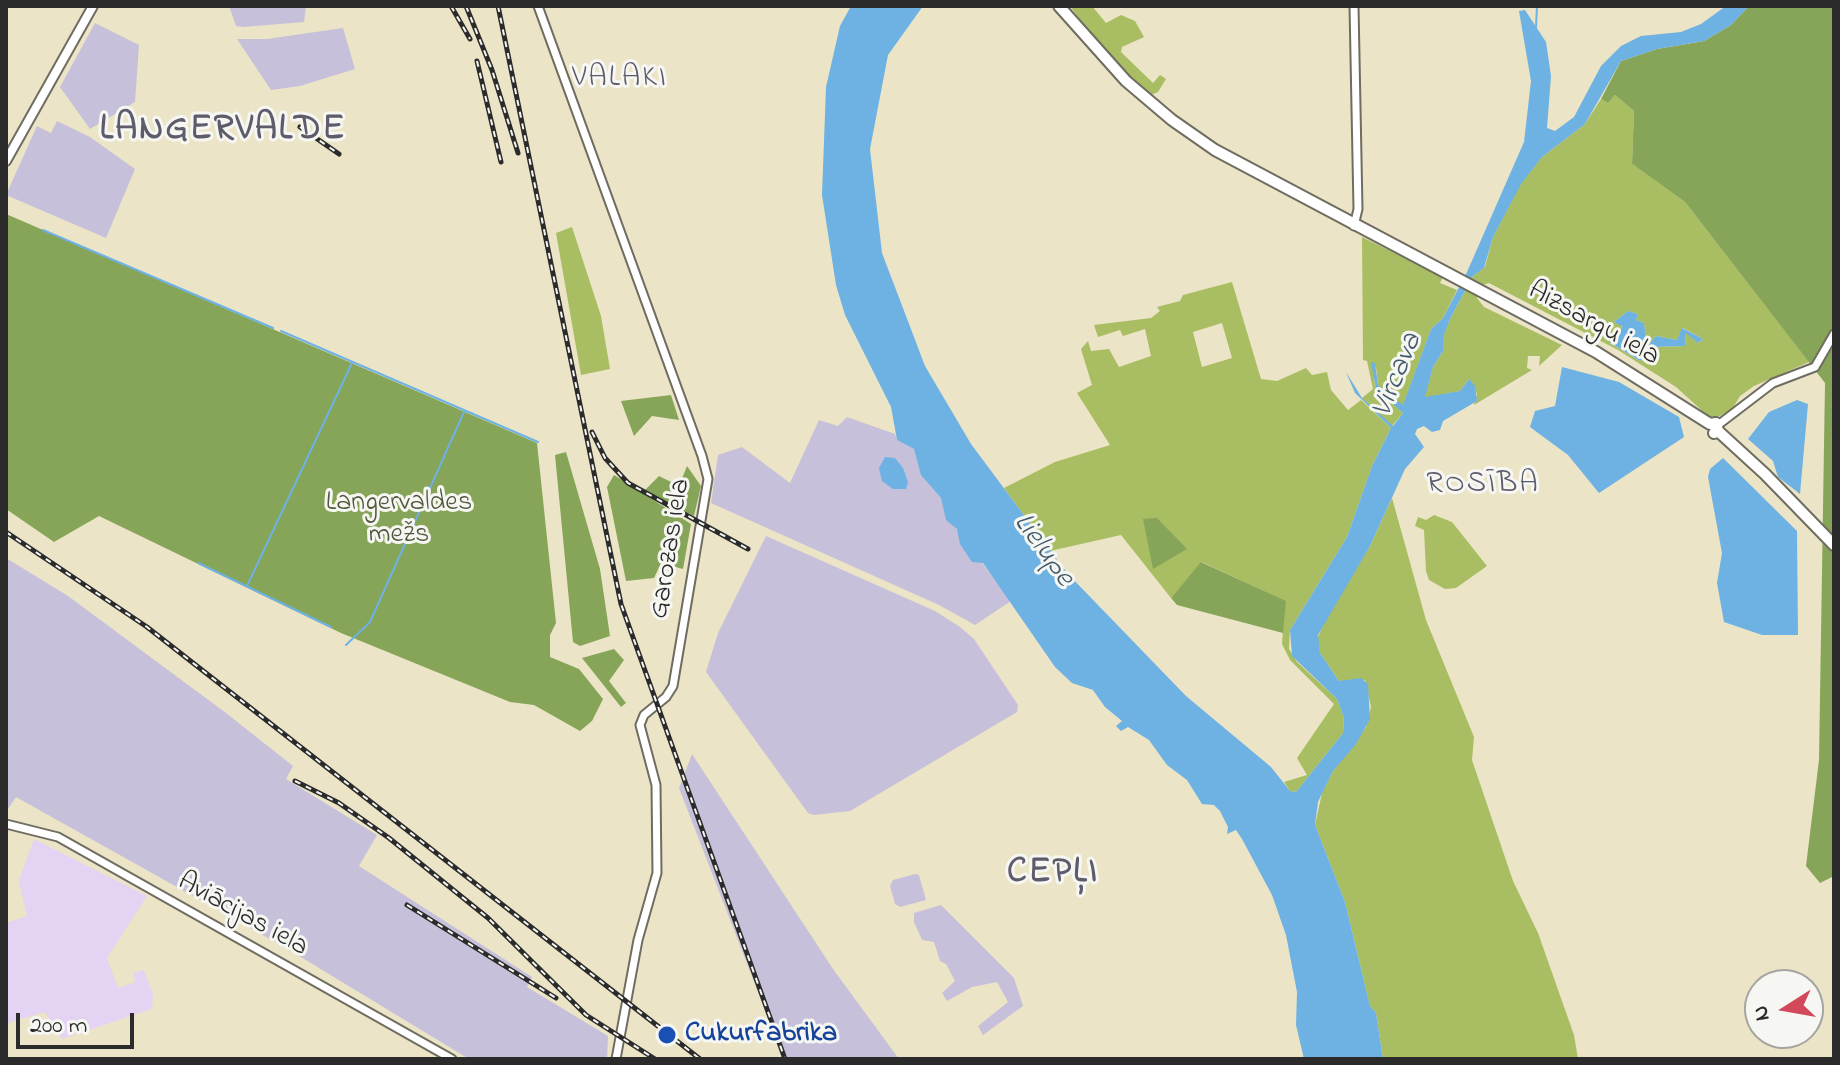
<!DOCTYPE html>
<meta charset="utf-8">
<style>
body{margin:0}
#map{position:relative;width:1840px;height:1065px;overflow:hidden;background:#ece4c6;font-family:"Indie Flower",sans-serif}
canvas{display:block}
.frame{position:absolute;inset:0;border:8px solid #2b2b2b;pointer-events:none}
.north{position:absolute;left:1744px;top:969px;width:80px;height:80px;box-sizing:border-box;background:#f6f6f2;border:2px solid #a5a5a2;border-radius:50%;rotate:259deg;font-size:22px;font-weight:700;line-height:32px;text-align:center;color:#2b2b2b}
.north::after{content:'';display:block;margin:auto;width:28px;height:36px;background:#d1495b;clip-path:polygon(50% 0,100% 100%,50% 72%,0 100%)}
.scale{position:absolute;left:16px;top:1013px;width:118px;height:36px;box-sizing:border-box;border:4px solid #2b2b2b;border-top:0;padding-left:10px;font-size:24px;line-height:28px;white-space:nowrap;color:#2b2b2b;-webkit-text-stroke:6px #f6f6f2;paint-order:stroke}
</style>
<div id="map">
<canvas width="1840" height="1065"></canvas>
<div class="frame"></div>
<div class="north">N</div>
<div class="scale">200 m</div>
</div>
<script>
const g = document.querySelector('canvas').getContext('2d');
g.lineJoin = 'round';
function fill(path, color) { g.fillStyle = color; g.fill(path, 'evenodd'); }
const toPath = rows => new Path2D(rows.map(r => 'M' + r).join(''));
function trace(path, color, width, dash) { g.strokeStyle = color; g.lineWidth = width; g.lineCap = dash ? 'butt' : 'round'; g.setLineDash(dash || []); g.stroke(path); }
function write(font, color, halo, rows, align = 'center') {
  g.font = font + ' "Indie Flower",sans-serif'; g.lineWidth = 6; g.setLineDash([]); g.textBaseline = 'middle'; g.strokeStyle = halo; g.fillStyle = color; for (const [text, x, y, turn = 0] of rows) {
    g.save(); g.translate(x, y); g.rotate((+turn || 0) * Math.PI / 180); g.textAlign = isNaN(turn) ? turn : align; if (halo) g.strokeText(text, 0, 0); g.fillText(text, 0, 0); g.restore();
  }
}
const built = toPath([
 [34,839,147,896,107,958,118,988,135,982,133,973,144,970,153,995,152,1009,62,1039,45,1012,8,1023,6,923,27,916,19,881]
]);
const industrial = toPath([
 [229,6,306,6,304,22,243,27,236,26],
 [95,23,139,45,135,102,90,129,60,87],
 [343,28,355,69,300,86,271,90,237,39,267,39],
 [57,121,90,137,135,169,106,238,6,195,37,126,51,133],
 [847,417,895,434,897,440,914,449,925,479,941,498,951,522,1011,601,975,625,939,605,711,503,718,455,742,447,790,483,819,420,838,426],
 [766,536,935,611,960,627,974,639,1018,705,1017,712,850,811,814,815,808,813,706,672,718,633],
 [6,558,68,596,226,713,293,766,286,779,377,835,359,866,532,977,527,987,608,1036,607,1059,469,1059,286,948,16,797,6,812],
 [692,754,833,969,899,1059,784,1059,679,788],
 [915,874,919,875,926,900,900,907,895,904,890,886,893,880],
 [941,905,1014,978,1023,1006,983,1035,978,1026,1008,1002,997,982,972,987,947,1001,942,993,955,981,946,964,940,961,934,942,922,940,914,922,914,913]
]);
const green = toPath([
 [1070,6,1092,6,1106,23,1121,15,1135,21,1144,37,1122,47,1121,52,1153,83,1160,75,1166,79,1158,92,1151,95,1125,72,1094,39],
 [1615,95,1634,111,1632,164,1685,202,1809,362,1754,386,1740,396,1733,408,1720,416,1709,417,1676,387,1618,350,1489,283,1483,285,1477,298,1484,307,1562,345,1539,366,1540,356,1528,356,1527,368,1532,370,1474,405,1477,394,1469,379,1460,391,1424,398,1433,367,1443,351,1443,336,1451,317,1473,276,1485,267,1493,237,1520,184,1542,157,1585,124,1601,99,1608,103],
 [1628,311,1638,314,1636,320,1644,323,1647,348,1656,336,1677,340,1683,328,1703,339,1698,343,1690,333,1686,333,1685,346,1652,347,1640,361,1610,343,1618,338,1622,325,1614,322],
 [572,227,601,316,610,369,581,375,556,233],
 [1362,237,1443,277,1440,283,1457,290,1443,318,1431,329,1403,406,1378,385,1376,367,1373,366,1375,386,1403,413,1392,426,1362,398,1373,389,1367,361,1363,360],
 [1232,282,1261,379,1277,381,1306,368,1312,375,1327,372,1331,390,1348,410,1361,400,1391,428,1372,466,1347,537,1290,630,1289,649,1297,662,1337,699,1344,718,1343,733,1296,792,1290,791,1284,782,1307,775,1297,758,1334,704,1290,660,1282,644,1285,601,1202,562,1171,598,1121,535,1050,551,1004,488,1055,462,1110,445,1077,393,1092,385,1081,349,1088,341,1091,351,1109,349,1119,367,1151,356,1145,329,1123,336,1120,330,1098,337,1094,325,1151,318,1160,311,1157,307,1180,301,1183,295],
 [1222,323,1232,358,1202,367,1193,332],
 [1392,498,1426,620,1474,737,1472,760,1513,881,1538,933,1574,1035,1578,1059,1383,1059,1376,1013,1370,1006,1345,902,1315,825,1322,793,1333,771,1366,727,1371,707,1365,680,1339,681,1320,653,1317,639,1327,616,1370,546],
 [1434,515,1452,522,1487,566,1456,588,1445,589,1429,580,1426,571,1424,530,1415,526,1418,517,1426,520]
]);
const forest = toPath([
 [1749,6,1834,6,1834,876,1820,883,1806,866,1819,760,1825,383,1685,202,1632,164,1634,111,1615,95,1608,103,1601,99,1621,61,1657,49,1704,41,1731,25],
 [6,214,537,443,556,623,550,635,550,657,579,669,603,699,592,721,580,731,534,705,510,702,341,633,99,516,54,542,6,509],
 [671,395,679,420,652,416,634,436,621,401],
 [566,452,600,569,610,636,580,646,573,642,555,455],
 [687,466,701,486,694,516,644,491,659,476,679,486],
 [614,475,691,524,683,569,661,563,654,578,626,581,607,487],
 [1157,518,1187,549,1153,569,1143,519],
 [1201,562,1286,601,1283,633,1177,605,1171,598],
 [614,649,624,660,609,681,626,703,621,707,582,658]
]);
const water = toPath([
 [851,6,923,6,888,55,870,149,882,253,925,366,971,444,1067,573,1186,696,1271,767,1290,791,1296,792,1343,733,1344,718,1337,699,1292,656,1290,630,1347,537,1372,466,1391,428,1355,393,1346,372,1362,398,1393,426,1403,413,1376,389,1371,362,1375,363,1378,385,1403,405,1431,329,1443,318,1467,272,1524,142,1531,81,1519,11,1525,10,1546,42,1551,76,1547,128,1555,131,1574,117,1601,66,1621,46,1641,36,1681,32,1701,24,1726,6,1749,6,1731,25,1704,41,1657,49,1621,61,1585,124,1542,157,1521,184,1493,237,1484,268,1473,276,1451,317,1443,337,1443,351,1433,367,1425,397,1460,391,1469,379,1475,386,1477,401,1443,421,1440,430,1432,432,1424,426,1417,429,1415,434,1424,447,1405,469,1370,546,1318,635,1320,653,1339,681,1361,678,1368,684,1370,719,1356,744,1333,771,1318,802,1315,825,1345,902,1370,1006,1376,1013,1383,1059,1304,1059,1296,1025,1297,992,1286,935,1272,895,1242,839,1236,830,1227,834,1228,827,1220,811,1214,805,1202,804,1187,780,1167,765,1149,740,1128,727,1121,731,1116,726,1122,721,1105,707,1093,690,1072,683,1055,667,983,563,972,562,960,544,957,529,946,520,941,498,921,475,914,449,897,440,891,407,845,315,836,285,822,195,826,87,840,26],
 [1628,311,1638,314,1636,320,1644,323,1647,347,1656,336,1677,340,1682,328,1703,339,1698,343,1686,333,1685,346,1652,347,1640,361,1609,342,1618,338,1622,326,1614,322],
 [1562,367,1619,382,1679,417,1684,437,1599,493,1568,455,1530,427,1535,411,1555,406],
 [1797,400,1808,404,1800,494,1778,477,1773,461,1748,439,1769,412],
 [885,457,895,458,903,468,908,482,906,489,893,489,882,481,879,468],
 [1723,458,1797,531,1798,635,1762,635,1724,622,1717,583,1722,553,1708,477,1710,469]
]);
const stream = toPath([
 [1536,27,1537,6],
 [43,230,273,328],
 [281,331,538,442],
 [198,563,331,627],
 [247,586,352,363],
 [346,645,370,622,464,412]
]);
const secondary = toPath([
 [538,6,702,456,708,479,673,686,666,697,644,715,640,725,656,785,657,873,638,940,616,1059],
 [1354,226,1358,209,1354,6],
 [1718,425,1773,383,1815,367,1834,334],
 [6,824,58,837,452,1059]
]);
const primary = toPath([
 [6,161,93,6]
]);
const highway = toPath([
 [1059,6,1126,81,1172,120,1215,150,1596,352,1710,424,1716,423,1718,431],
 [1714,433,1718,431,1765,474,1834,545]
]);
const rail = toPath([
 [451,6,470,39],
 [466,6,492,70,518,153],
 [498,6,621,604,785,1059],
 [477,61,501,162],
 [300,127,339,154],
 [592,432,605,458,628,483,748,549],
 [6,532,147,627,700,1059],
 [295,781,339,803,389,838,488,918,586,1015,655,1059],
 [407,905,556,998]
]);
const markers = [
 [667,1035,10,"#1a4fb4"]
];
const streetNames = [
 ["Aizsargu iela",1593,325,29],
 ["Garozas iela",672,549,-81],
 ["Aviācijas iela",242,916,29]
];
const parkNames = [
 ["Langervaldes",399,504],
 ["mežs",399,536]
];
const transitNames = [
 ["Cukurfabrika",685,1035]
];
const neighbourhoodNames = [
 ["VALAKI",620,80],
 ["ROSĪBA",1483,486]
];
const waterNames = [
 ["Vircava",1399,376,-68],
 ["Lielupe",1042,551,54]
];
const districtNames = [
 ["LANGERVALDE",223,132],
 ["CEPĻI",1053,875]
];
fill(built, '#e4d3f2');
fill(industrial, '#c6c0da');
fill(green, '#a9be62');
fill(forest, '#86a558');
fill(water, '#6eb1e3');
trace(stream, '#6eb1e3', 2);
trace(secondary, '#6f6c61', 11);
trace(primary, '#6f6c61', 12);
trace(highway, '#6f6c61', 14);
trace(secondary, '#fff', 7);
trace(primary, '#fff', 8);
trace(highway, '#fff', 10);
trace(rail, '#2b2b2b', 5);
trace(rail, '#f6f6f2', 2, [6]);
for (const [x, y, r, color] of markers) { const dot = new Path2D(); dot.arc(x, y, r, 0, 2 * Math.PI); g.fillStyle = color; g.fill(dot); trace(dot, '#f6f6f2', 3); }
write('28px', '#2b2b2b', '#f6f6f2', streetNames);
write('28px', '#51573c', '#f6f6f2', parkNames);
write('bold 28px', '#164399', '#f6f6f2', transitNames, 'left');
g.letterSpacing = '2px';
write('30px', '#5e5b6a', '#f6f6f2', neighbourhoodNames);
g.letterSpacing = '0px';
write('italic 30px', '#425a6b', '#f6f6f2', waterNames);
g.letterSpacing = '2px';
write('bold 36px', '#5e5b6a', '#f6f6f2', districtNames);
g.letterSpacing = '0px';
</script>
